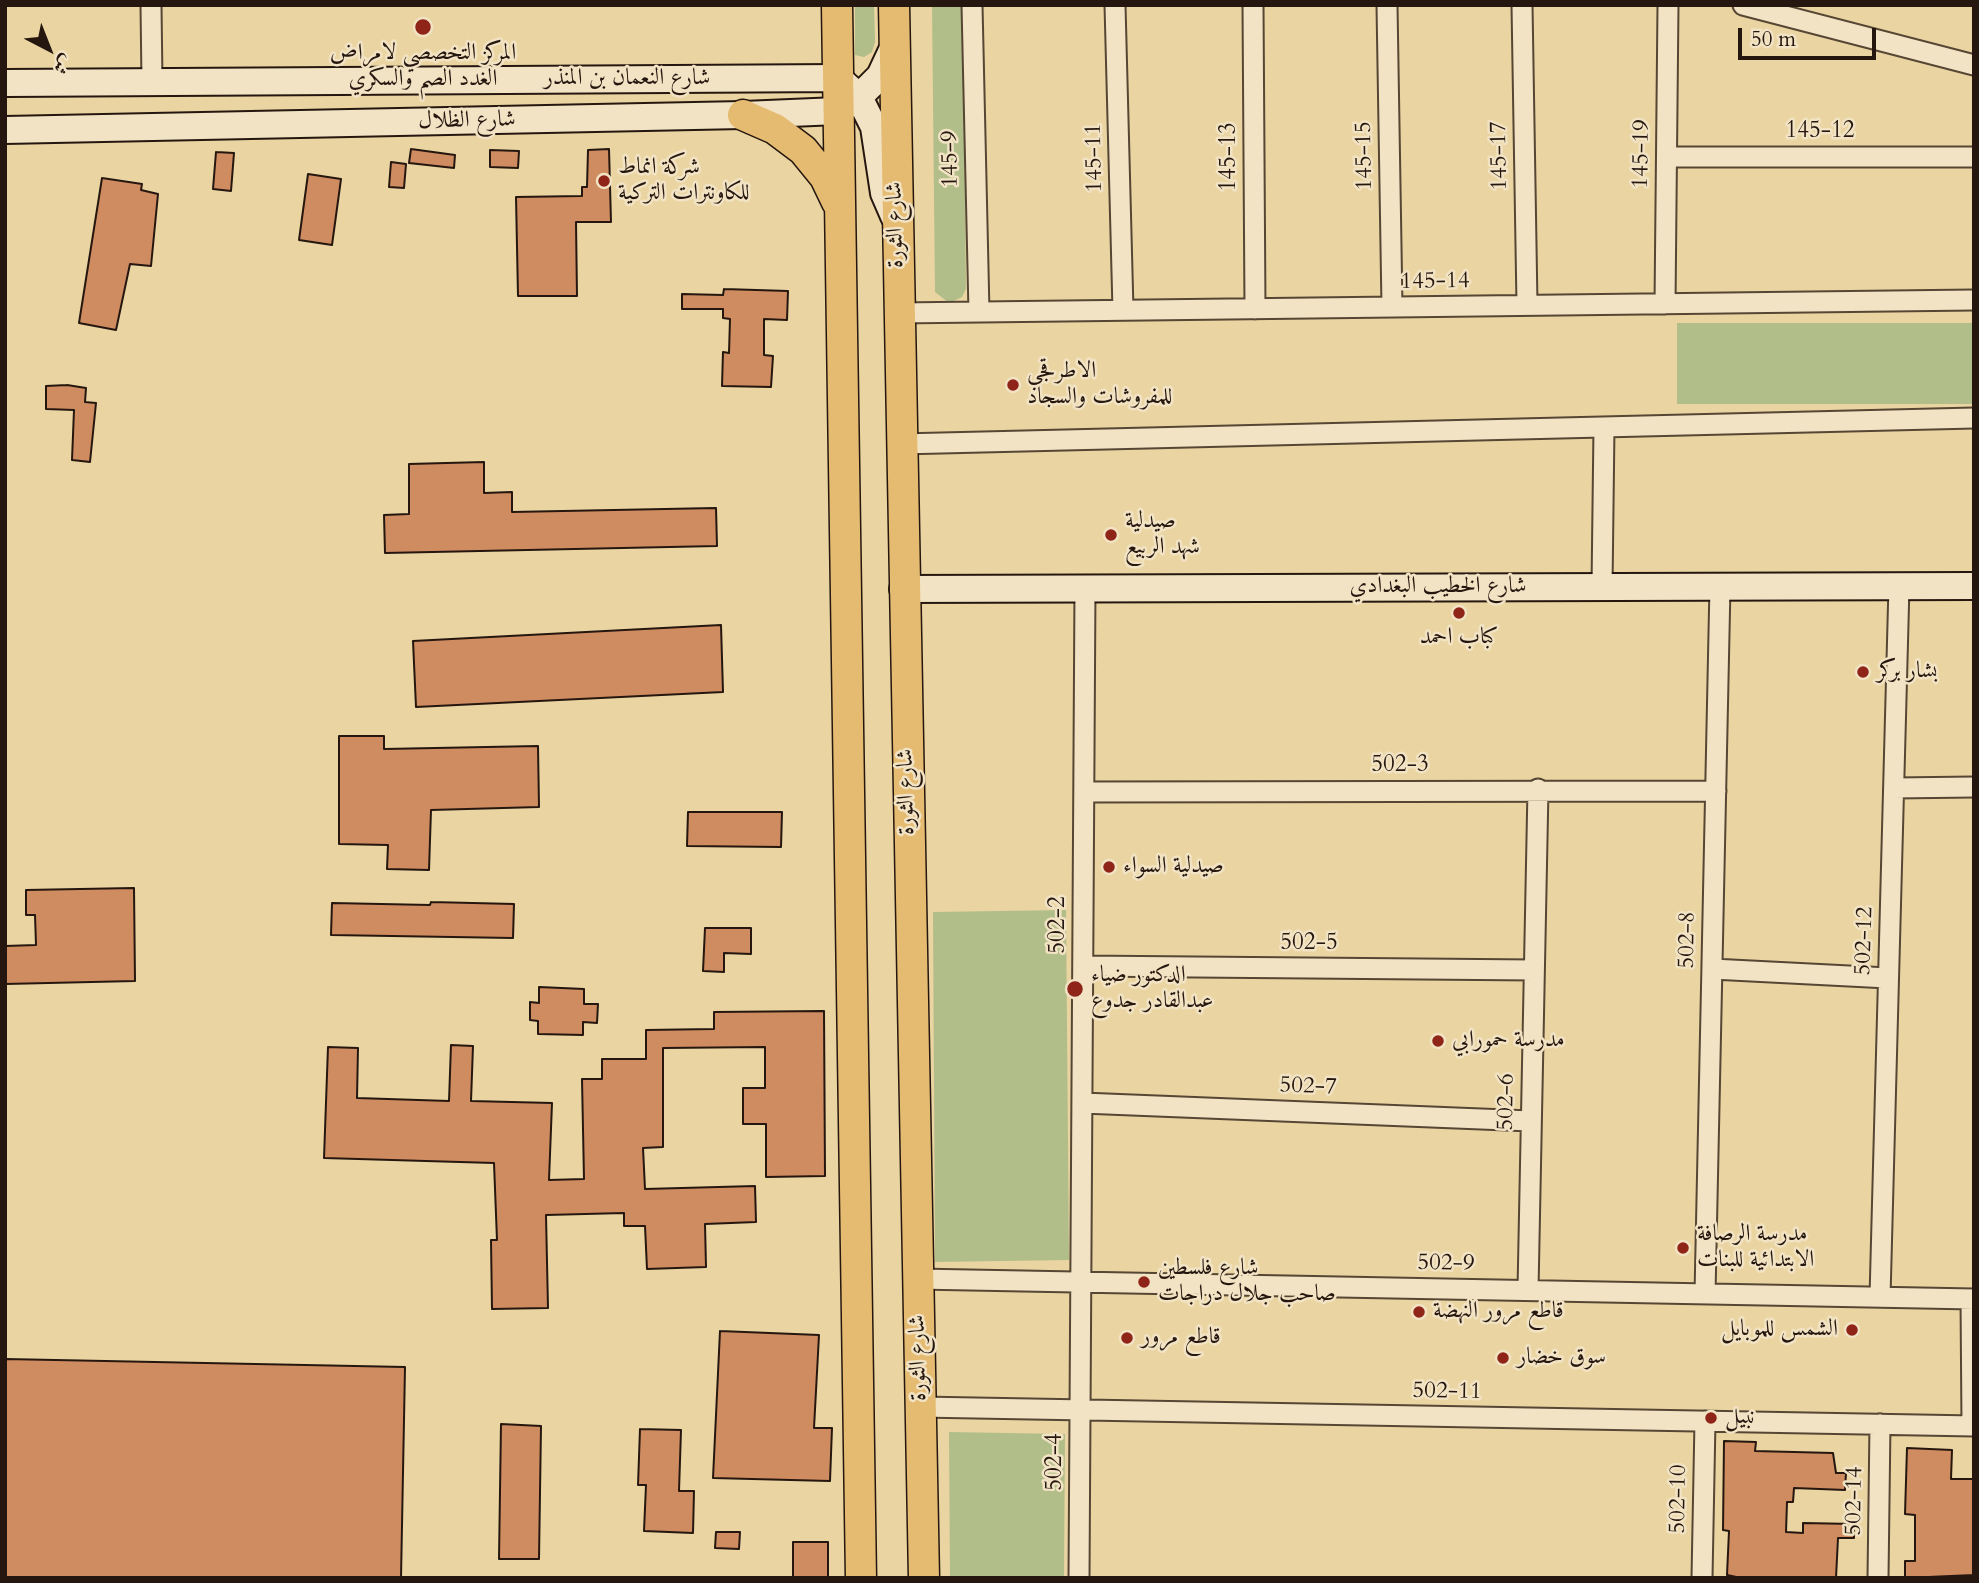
<!DOCTYPE html>
<meta charset="utf-8">
<style>
body{margin:0}
#map{position:relative;width:1979px;height:1583px;overflow:hidden;background:#ead4a2;font-family:Cardo,Amiri,serif}
canvas{display:block}
.frame{position:absolute;inset:0;border:7px solid #25170f;pointer-events:none}
.north{position:absolute;left:14px;top:14px;width:70px;height:70px;-webkit-text-stroke:5px #f1e3c3;paint-order:stroke;rotate:138deg;font-size:19px;font-weight:700;line-height:28px;text-align:center;color:#25170f}
.north::after{content:'';display:block;margin:auto;width:24px;height:32px;background:#25170f;clip-path:polygon(50% 0,100% 100%,50% 72%,0 100%)}
.scale{position:absolute;left:1738px;top:28px;width:138px;height:32px;box-sizing:border-box;border:4px solid #25170f;border-top:0;padding-left:9px;font-size:21px;line-height:24px;white-space:nowrap;color:#25170f;-webkit-text-stroke:5px #f1e3c3;paint-order:stroke}
</style>
<div id="map">
<canvas width="1979" height="1583"></canvas>
<div class="frame"></div>
<div class="north">ش</div>
<div class="scale">50 m</div>
</div>
<script>
const g = document.querySelector('canvas').getContext('2d');
g.lineJoin = 'round';
function fill(path, color) { g.fillStyle = color; g.fill(path, 'evenodd'); }
const toPath = rows => new Path2D(rows.map(r => 'M' + r).join(''));
function trace(path, color, width, dash) { g.strokeStyle = color; g.lineWidth = width; g.lineCap = dash ? 'butt' : 'round'; g.setLineDash(dash || []); g.stroke(path); }
function write(font, color, halo, rows, align = 'center') {
  g.font = font + ' Cardo,Amiri,serif'; g.lineWidth = 5; g.setLineDash([]); g.textBaseline = 'middle'; g.strokeStyle = halo; g.fillStyle = color; for (const [text, x, y, turn = 0] of rows) {
    g.save(); g.translate(x, y); g.rotate((+turn || 0) * Math.PI / 180); g.textAlign = isNaN(turn) ? turn : align; if (halo) g.strokeText(text, 0, 0); g.fillText(text, 0, 0); g.restore();
  }
}
const green = toPath([
 [855,5,874,5,875,42,872,52,864,57,855,55],
 [932,5,963,5,966,289,962,297,949,303,935,292],
 [1677,323,1974,323,1974,404,1677,404],
 [1066,910,1069,1260,935,1262,933,912],
 [949,1432,1065,1434,1064,1578,950,1578]
]);
const building = toPath([
 [411,149,455,155,454,168,409,163,411,149],
 [609,149,611,222,576,222,577,296,518,296,516,197,582,196,582,187,587,187,588,150,609,149],
 [490,150,519,151,518,168,490,167,490,150],
 [216,152,234,153,231,191,213,189,216,152],
 [391,162,406,164,404,188,389,187,391,162],
 [308,174,341,179,332,245,299,240,308,174],
 [102,178,142,184,141,190,158,194,151,266,130,264,116,330,79,323,102,178],
 [724,289,788,291,787,320,764,319,764,355,773,356,771,387,722,386,723,352,729,353,730,319,723,318,723,309,682,309,682,294,723,295,724,289],
 [67,385,86,388,85,402,96,403,90,462,72,460,74,410,46,409,46,386,67,385],
 [484,462,484,493,512,492,512,512,716,508,717,546,385,553,384,515,409,514,409,464,484,462],
 [721,625,723,692,416,707,413,641,721,625],
 [339,736,384,736,384,749,538,746,539,807,431,810,429,870,387,869,388,845,339,844,339,736],
 [688,812,782,812,781,847,687,846,688,812],
 [134,888,135,981,5,984,5,946,36,945,35,915,26,915,26,890,134,888],
 [431,902,514,904,513,938,331,935,332,903,430,905,431,902],
 [705,928,751,928,751,954,724,953,724,972,703,971,705,928],
 [539,987,584,989,584,1004,598,1004,597,1023,583,1022,583,1035,538,1034,538,1021,530,1020,530,1002,539,1003,539,987],
 [824,1011,825,1176,766,1177,766,1124,743,1124,743,1088,765,1088,765,1047,663,1048,663,1147,643,1148,645,1189,755,1186,756,1222,705,1224,706,1267,647,1269,645,1226,624,1226,624,1213,546,1215,548,1308,492,1309,491,1240,497,1240,494,1163,324,1158,328,1047,358,1048,357,1098,449,1101,451,1045,473,1046,471,1101,552,1103,549,1180,584,1179,582,1079,602,1079,602,1059,646,1059,646,1030,714,1029,714,1012,824,1011],
 [720,1331,819,1335,814,1428,832,1428,830,1481,713,1478,720,1331],
 [5,1359,405,1367,401,1578,5,1578,5,1359],
 [501,1424,541,1426,539,1559,499,1559,501,1424],
 [640,1429,681,1430,679,1491,694,1491,693,1533,644,1531,646,1485,638,1485,640,1429],
 [1724,1441,1756,1442,1755,1451,1833,1453,1836,1473,1846,1473,1845,1490,1794,1488,1793,1502,1787,1502,1786,1532,1803,1533,1803,1523,1854,1524,1854,1538,1838,1538,1836,1578,1741,1578,1727,1575,1729,1531,1723,1530,1724,1441],
 [1907,1448,1952,1450,1951,1479,1974,1479,1974,1575,1905,1578,1905,1561,1915,1561,1915,1515,1905,1514,1907,1448],
 [716,1532,740,1532,739,1549,715,1548,716,1532],
 [793,1542,828,1542,828,1578,793,1578,793,1542]
]);
const street = toPath([
 [151,5,152,82],
 [972,5,979,312],
 [1115,5,1123,310],
 [1253,5,1255,309],
 [1387,5,1392,307],
 [1522,5,1527,305],
 [1743,5,1974,65],
 [1667,157,1974,157],
 [1665,304,1668,5],
 [898,313,1974,300],
 [900,444,1974,418],
 [1602,587,1604,427],
 [1894,788,1974,787],
 [1084,792,1716,791],
 [1083,966,1534,970],
 [1712,969,1888,978],
 [1082,1103,1531,1121],
 [917,1279,1974,1299],
 [1528,1290,1538,789],
 [1705,1294,1720,586],
 [1880,1297,1899,586],
 [1971,1299,1972,1426],
 [920,1407,1974,1426],
 [1079,1578,1085,588],
 [1702,1578,1705,1421],
 [1878,1578,1880,1424]
]);
const secondary = toPath([
 [5,83,838,78,859,97,874,127,884,193,894,216],
 [5,130,743,115,838,111,859,97,880,76,895,44],
 [903,589,1974,586]
]);
const primary = toPath([
 [837,5,861,1578],
 [894,5,924,1578],
 [743,115,775,129,803,150,825,177,837,202]
]);
const markers = [
 [423,27,9,"#8f2418"],
 [604,181,7,"#8f2418"],
 [1013,385,7,"#8f2418"],
 [1111,535,7,"#8f2418"],
 [1459,613,7,"#8f2418"],
 [1863,672,7,"#8f2418"],
 [1109,867,7,"#8f2418"],
 [1075,989,9,"#8f2418"],
 [1438,1041,7,"#8f2418"],
 [1683,1248,7,"#8f2418"],
 [1144,1282,7,"#8f2418"],
 [1419,1312,7,"#8f2418"],
 [1852,1330,7,"#8f2418"],
 [1127,1338,7,"#8f2418"],
 [1503,1358,7,"#8f2418"],
 [1711,1418,7,"#8f2418"]
];
const poiNames = [
 ["المركز التخصصي لامراض",423,54,"center"],
 ["الغدد الصم والسكري",423,80,"center"],
 ["شركة انماط",618,168],
 ["للكاونترات التركية",618,194],
 ["الاطرقجي",1027,372],
 ["للمفروشات والسجاد",1027,398],
 ["صيدلية",1125,522],
 ["شهد الربيع",1125,548],
 ["كباب احمد",1459,638,"center"],
 ["بشار بركر",1877,672],
 ["صيدلية السواء",1123,867],
 ["الدكتور ضياء",1091,976],
 ["عبدالقادر جدوع",1091,1002],
 ["مدرسة حمورابي",1452,1041],
 ["مدرسة الرصافة",1697,1235],
 ["الابتدائية للبنات",1697,1261],
 ["شارع فلسطين",1158,1269],
 ["صاحب جلال دراجات",1158,1295],
 ["قاطع مرور النهضة",1433,1312],
 ["الشمس للموبايل",1838,1330,"right"],
 ["قاطع مرور",1141,1338],
 ["سوق خضار",1517,1358],
 ["نبيل",1725,1418]
];
const streetNames = [
 ["شارع النعمان بن المنذر",627,79],
 ["شارع الظلال",467,121,-1],
 ["145-12",1820,132],
 ["145-19",1642,154,-89],
 ["145-15",1365,156,-91],
 ["145-17",1500,156,-91],
 ["145-13",1230,157,-90],
 ["145-11",1095,158,-91],
 ["145-9",951,159,-91],
 ["شارع الثورة",896,225,-91],
 ["145-14",1435,282,-1],
 ["شارع الخطيب البغدادي",1438,587],
 ["502-3",1400,766],
 ["شارع الثورة",907,792,-91],
 ["502-2",1059,925,-90],
 ["502-8",1688,940,-89],
 ["502-12",1865,941,-88],
 ["502-5",1309,944],
 ["502-7",1308,1087,2],
 ["502-6",1507,1102,-89],
 ["502-9",1446,1264,1],
 ["شارع الثورة",919,1358,-91],
 ["502-11",1447,1392,1],
 ["502-4",1056,1462,-90],
 ["502-10",1679,1499,-89],
 ["502-14",1855,1501,-89]
];
fill(green, '#b2be89');
fill(building, '#d08c61');
trace(building, '#25170f', 2);
trace(street, '#564634', 23);
trace(secondary, '#25170f', 30);
trace(primary, '#25170f', 33);
trace(street, '#f1e3c3', 19);
trace(secondary, '#f1e3c3', 26);
trace(primary, '#e5ba71', 30);
for (const [x, y, r, color] of markers) { const dot = new Path2D(); dot.arc(x, y, r, 0, 2 * Math.PI); g.fillStyle = color; g.fill(dot); trace(dot, '#f1e3c3', 2.5); }
write('23px', '#25170f', '#f1e3c3', poiNames, 'left');
write('23px', '#25170f', '#f1e3c3', streetNames);
</script>
